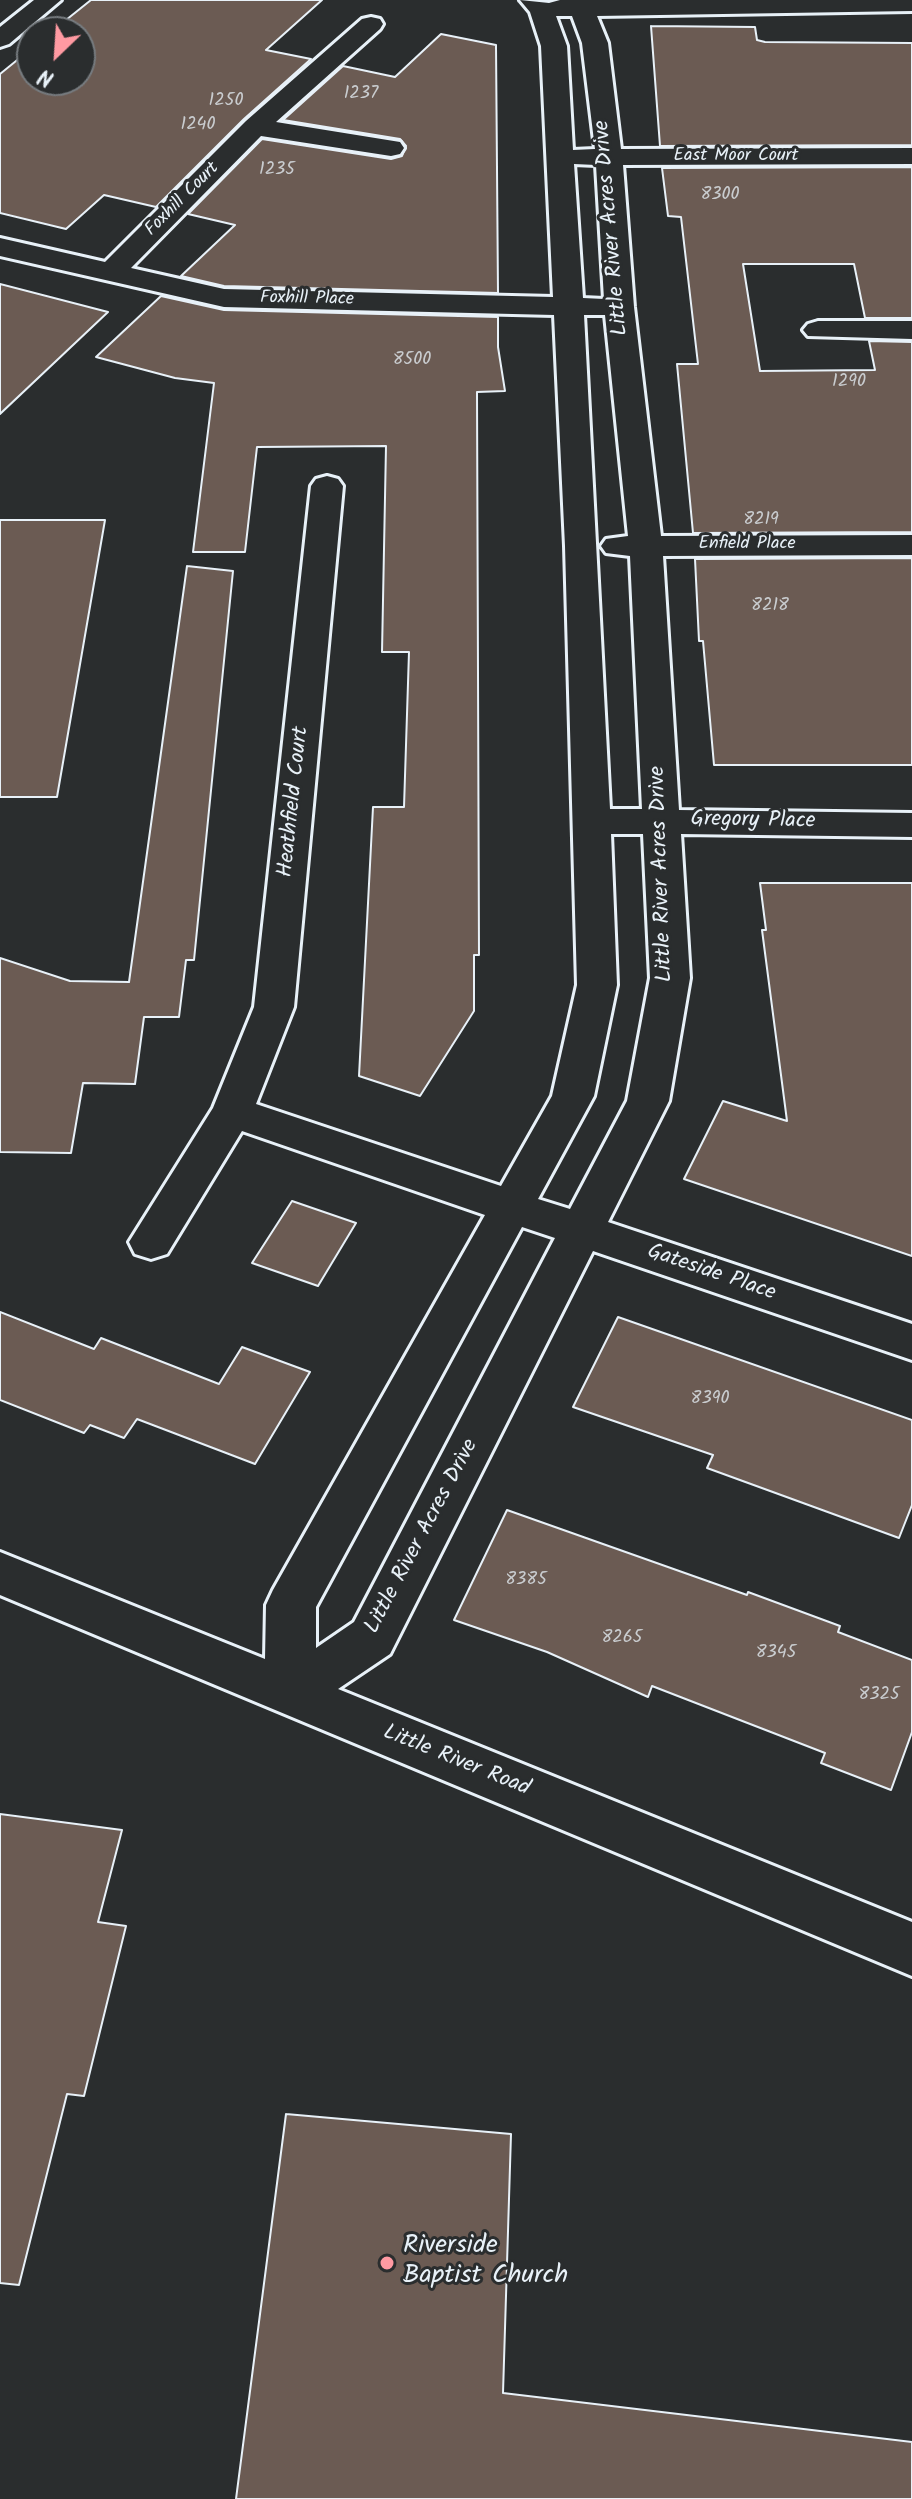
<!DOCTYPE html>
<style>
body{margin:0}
#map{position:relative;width:912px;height:2499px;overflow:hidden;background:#2a2d2e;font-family:Kalam,sans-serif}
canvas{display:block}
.north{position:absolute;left:16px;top:16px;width:80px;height:80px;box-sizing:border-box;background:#2a2d2e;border:2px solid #767b7f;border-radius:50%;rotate:205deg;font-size:22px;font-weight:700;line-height:32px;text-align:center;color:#e8f1f8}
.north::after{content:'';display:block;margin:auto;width:28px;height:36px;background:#ff9aa2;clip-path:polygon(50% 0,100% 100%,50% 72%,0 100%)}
</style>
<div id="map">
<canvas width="912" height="2499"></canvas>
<div class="north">N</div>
</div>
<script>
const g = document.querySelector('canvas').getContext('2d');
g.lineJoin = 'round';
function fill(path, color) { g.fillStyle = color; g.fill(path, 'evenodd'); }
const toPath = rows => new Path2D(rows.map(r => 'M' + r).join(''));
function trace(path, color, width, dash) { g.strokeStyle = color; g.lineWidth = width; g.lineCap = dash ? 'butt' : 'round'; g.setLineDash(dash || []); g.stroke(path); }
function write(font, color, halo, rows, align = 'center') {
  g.font = font + ' Kalam,sans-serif'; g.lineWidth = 6; g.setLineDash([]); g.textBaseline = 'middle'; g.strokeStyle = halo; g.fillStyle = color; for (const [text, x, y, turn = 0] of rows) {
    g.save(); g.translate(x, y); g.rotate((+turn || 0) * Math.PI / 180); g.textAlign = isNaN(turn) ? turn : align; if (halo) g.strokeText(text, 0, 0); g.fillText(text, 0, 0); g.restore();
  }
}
const building = toPath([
 [91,0,322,0,266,50,311,59,244,119,156,207,104,195,66,229,0,213,0,74,32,48,32,80,80,80,80,32,51,32,91,0],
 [651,26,755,27,757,40,765,42,912,43,912,145,660,146,651,26],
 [441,34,496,45,498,293,224,286,181,276,235,225,188,214,262,139,391,159,402,156,406,146,400,139,283,120,343,66,395,77,441,34],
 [912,167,912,318,865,318,854,264,743,264,760,371,875,370,869,341,912,342,912,532,693,533,677,364,698,364,681,217,668,216,662,168,912,167],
 [0,284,108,312,0,414,0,284],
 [161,296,224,310,498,317,498,347,505,391,477,392,479,955,474,955,474,1011,420,1096,359,1076,373,807,404,807,409,652,382,652,386,446,257,447,245,552,193,552,214,383,175,378,96,357,161,296],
 [0,520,105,520,57,797,0,797,0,520],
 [912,558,912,765,714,765,703,641,699,641,695,559,912,558],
 [187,566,233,571,194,960,186,960,179,1017,144,1017,135,1084,83,1083,71,1153,0,1152,0,958,70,981,129,982,187,566],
 [760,883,912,883,912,1256,684,1179,723,1101,787,1121,762,930,766,930,760,883],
 [292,1201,356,1223,318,1286,252,1263,292,1201],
 [0,1312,94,1349,101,1338,219,1384,242,1347,310,1372,255,1464,137,1419,124,1438,90,1425,84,1433,0,1400,0,1312],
 [618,1317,912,1420,912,1505,899,1538,707,1468,713,1455,573,1407,618,1317],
 [507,1510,747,1595,748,1592,840,1626,838,1632,912,1660,912,1732,891,1790,821,1763,825,1753,652,1686,648,1697,547,1652,454,1620,507,1510],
 [0,1814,122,1830,98,1922,126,1926,84,2096,67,2094,19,2285,0,2283,0,1814],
 [286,2114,511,2134,503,2393,912,2442,912,2499,236,2499,286,2114]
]);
const minor = toPath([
 [34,0,61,0,9,44,0,47,0,27,34,0],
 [520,0,549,3,560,0,912,0,912,11,597,16,608,43,621,149,912,148,912,164,623,165,634,307,661,536,912,535,912,555,663,556,679,810,912,813,912,837,681,834,690,978,669,1101,608,1222,912,1324,912,1360,593,1251,390,1654,338,1689,912,1922,912,1976,0,1595,0,1552,265,1659,266,1605,273,1590,485,1215,242,1131,167,1254,151,1259,135,1254,129,1242,213,1108,254,1007,311,486,316,479,327,476,338,479,343,486,294,1007,256,1104,501,1186,552,1096,577,985,565,546,554,315,224,307,0,256,0,238,105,262,246,121,362,19,371,17,380,19,383,24,380,29,276,122,400,142,404,148,400,154,391,156,261,136,131,268,224,289,553,297,541,46,530,12,520,0],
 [556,16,572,16,582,43,595,149,573,150,567,46,556,16],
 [574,164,596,165,604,299,583,298,574,164],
 [584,315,605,315,628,536,606,539,601,546,606,553,630,556,642,809,610,809,584,315],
 [611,834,643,834,650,978,627,1101,570,1209,538,1199,594,1096,617,985,611,834],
 [522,1227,555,1238,354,1622,316,1648,316,1607,522,1227],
 [818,321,912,321,912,339,808,336,803,330,808,324,818,321]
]);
const markers = [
 [387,2263,8,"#ff9aa2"]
];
const numberNames = [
 ["1237",361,95],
 ["1250",226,102],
 ["1240",198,126],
 ["1235",277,171],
 ["8300",720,196],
 ["8500",412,361],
 ["1290",849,383],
 ["8219",761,521],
 ["8218",770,607],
 ["8390",710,1400],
 ["8385",526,1581],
 ["8265",622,1639],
 ["8345",776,1654],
 ["8325",879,1696]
];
const farStreetnames = [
 ["East Moor Court",736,157],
 ["Foxhill Court",183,200,-45],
 ["Foxhill Place",307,300,1],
 ["Enfield Place",747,545]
];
const streetNames = [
 ["Little River Acres Drive",613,228,-95],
 ["Heathfield Court",295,802,-84],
 ["Gregory Place",753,822,1],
 ["Little River Acres Drive",663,874,-92],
 ["Gateside Place",711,1274,19],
 ["Little River Acres Drive",423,1537,-62],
 ["Little River Road",456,1762,22]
];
const nearPoinames = [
 ["Riverside",403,2248],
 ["Baptist Church",403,2278]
];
fill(building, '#6b5b53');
trace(building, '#e8f1f8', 2);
trace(minor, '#e8f1f8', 6);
fill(minor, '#2a2d2e');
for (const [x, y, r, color] of markers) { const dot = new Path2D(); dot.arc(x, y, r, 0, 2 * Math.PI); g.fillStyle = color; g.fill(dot); trace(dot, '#2a2d2e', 3); }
write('18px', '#c9cccf', null, numberNames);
write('18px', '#e8f1f8', '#2a2d2e', farStreetnames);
write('22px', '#e8f1f8', '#2a2d2e', streetNames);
write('26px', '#e8f1f8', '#2a2d2e', nearPoinames, 'left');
</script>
